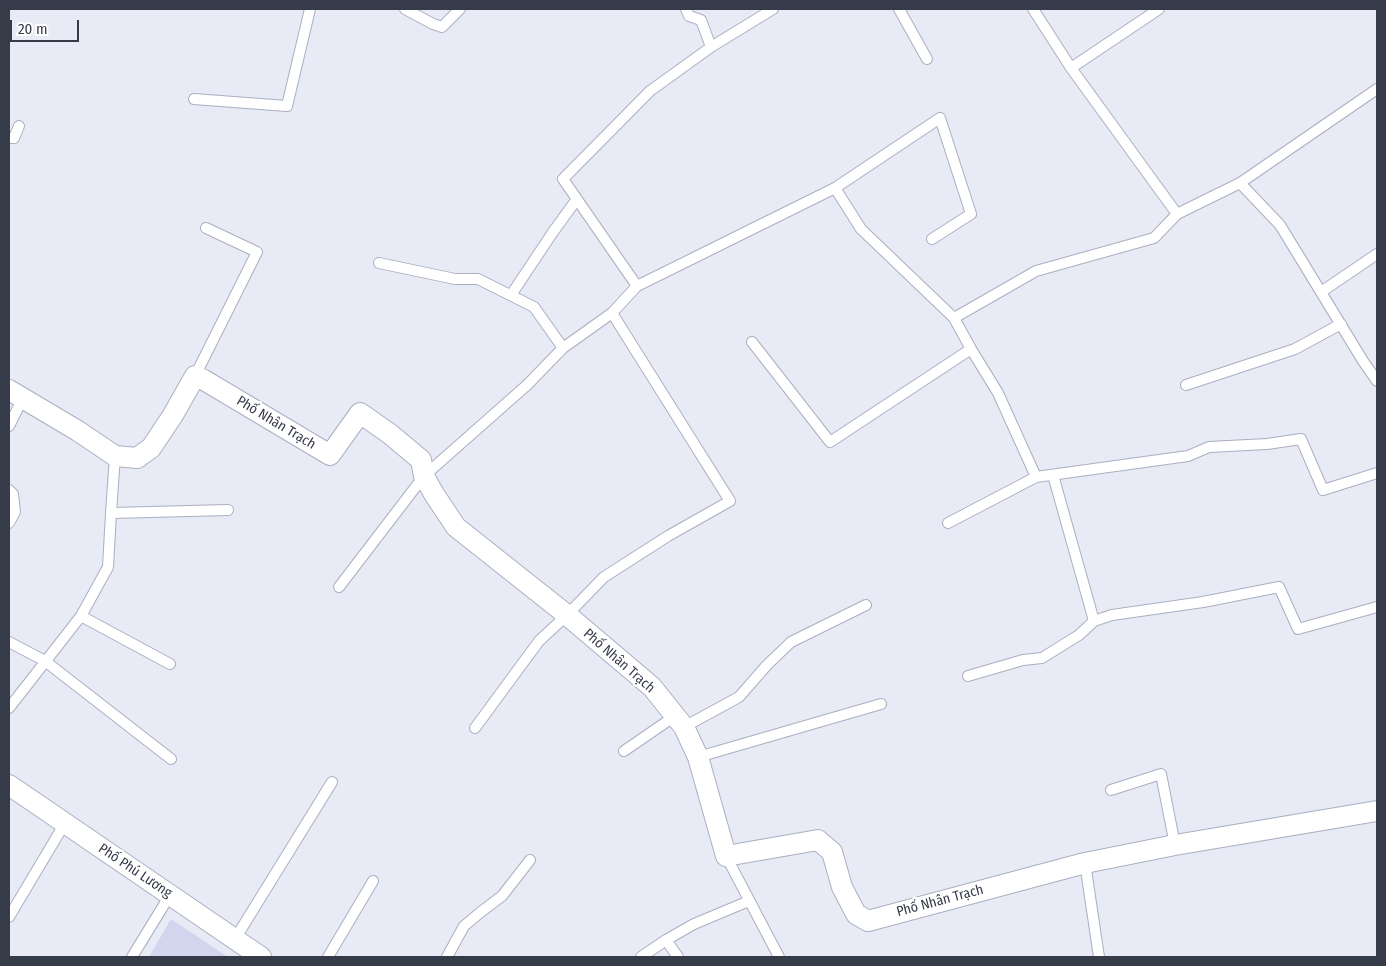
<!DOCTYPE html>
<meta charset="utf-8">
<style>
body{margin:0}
#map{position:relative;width:1386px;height:966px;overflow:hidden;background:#e8eaf5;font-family:"Fira Sans Condensed",sans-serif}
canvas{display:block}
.frame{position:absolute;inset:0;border:10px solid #363b49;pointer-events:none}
.scale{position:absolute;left:10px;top:20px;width:69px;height:22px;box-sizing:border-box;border:2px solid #363b49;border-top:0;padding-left:6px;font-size:15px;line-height:18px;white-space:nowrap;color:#363b49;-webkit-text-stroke:4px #fff;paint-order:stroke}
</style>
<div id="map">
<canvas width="1386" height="966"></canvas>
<div class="frame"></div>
<div class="scale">20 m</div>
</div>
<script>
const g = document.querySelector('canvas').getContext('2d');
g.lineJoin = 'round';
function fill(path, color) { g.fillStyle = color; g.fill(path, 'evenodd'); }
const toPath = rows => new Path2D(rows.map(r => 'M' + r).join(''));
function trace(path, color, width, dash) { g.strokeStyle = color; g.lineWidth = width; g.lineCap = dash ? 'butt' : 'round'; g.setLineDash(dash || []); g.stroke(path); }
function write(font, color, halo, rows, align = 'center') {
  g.font = font + ' "Fira Sans Condensed",sans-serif'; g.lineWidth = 4.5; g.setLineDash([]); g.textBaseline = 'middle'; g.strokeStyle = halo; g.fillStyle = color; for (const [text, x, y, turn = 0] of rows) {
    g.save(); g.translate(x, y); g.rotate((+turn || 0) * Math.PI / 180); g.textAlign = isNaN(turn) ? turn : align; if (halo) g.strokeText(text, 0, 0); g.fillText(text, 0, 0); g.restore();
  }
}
const education = toPath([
 [171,919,228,957,149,957]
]);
const lane = toPath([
 [405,9,433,24,442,27,460,9],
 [686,9,689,16,701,20,711,47],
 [899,9,927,59],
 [1033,9,1071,68,1177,214],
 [1071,68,1159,9],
 [194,99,287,106,310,9],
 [9,138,14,138,19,126],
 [1240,183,1280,225,1363,361,1377,381],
 [835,188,861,229,954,318,971,349,998,393,1036,477],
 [379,263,455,279,478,279,534,307,563,348,612,313,637,286,835,188,940,118,971,214,932,239],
 [637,286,563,179,650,91,711,47,773,9],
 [1321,292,1377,254],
 [511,295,553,232,577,199],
 [954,318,1036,271,1154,238,1177,214,1240,183,1377,89],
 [752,342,830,442,971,349],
 [195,376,257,252,206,228],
 [1186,385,1295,349,1341,324],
 [9,426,23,398],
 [1053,475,1094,621],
 [9,490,13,494,15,512,9,523],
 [111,513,228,510],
 [948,523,1036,477,1188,456,1209,447,1267,444,1301,439,1323,490,1377,473],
 [339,587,424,476,527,385,563,348],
 [81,616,170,664],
 [9,642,45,661,171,759],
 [968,676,1023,660,1042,658,1079,635,1094,621,1112,615,1203,602,1279,587,1298,629,1377,607],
 [9,708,81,616,108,567,111,513,115,456],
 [684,727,739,697,767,665,791,642,866,605],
 [475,728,539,641,567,615,604,577,668,536,730,501,612,313],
 [624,751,675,716],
 [698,757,881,704],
 [1111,790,1161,774,1175,845],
 [726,856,779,957],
 [1085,863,1099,957],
 [9,917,65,823],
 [235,939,332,782],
 [666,940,678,957],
 [132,957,170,895],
 [328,957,373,881],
 [447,957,464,926,482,911,502,896,530,860],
 [641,957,666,940,694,924,749,901]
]);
const street = toPath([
 [9,390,78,431,115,456,137,458,151,448,173,415,195,376,204,380,330,455,360,413,390,434,421,460,424,476,434,494,456,527,567,615,652,687,684,727,698,757,726,856,818,840,832,852,842,887,856,914,868,921,1085,863,1175,845,1377,811],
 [9,785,261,957]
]);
const streetNames = [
 ["Phố Nhân Trạch",276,423,31],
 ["Phố Nhân Trạch",619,661,41],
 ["Phố Phú Lương",135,871,34],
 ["Phố Nhân Trạch",940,901,-15]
];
fill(education, '#d1d6ee');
trace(lane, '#aaafc1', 12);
trace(street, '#aaafc1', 22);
trace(lane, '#fff', 10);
trace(street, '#fff', 20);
write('14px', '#363b49', '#fff', streetNames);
</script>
